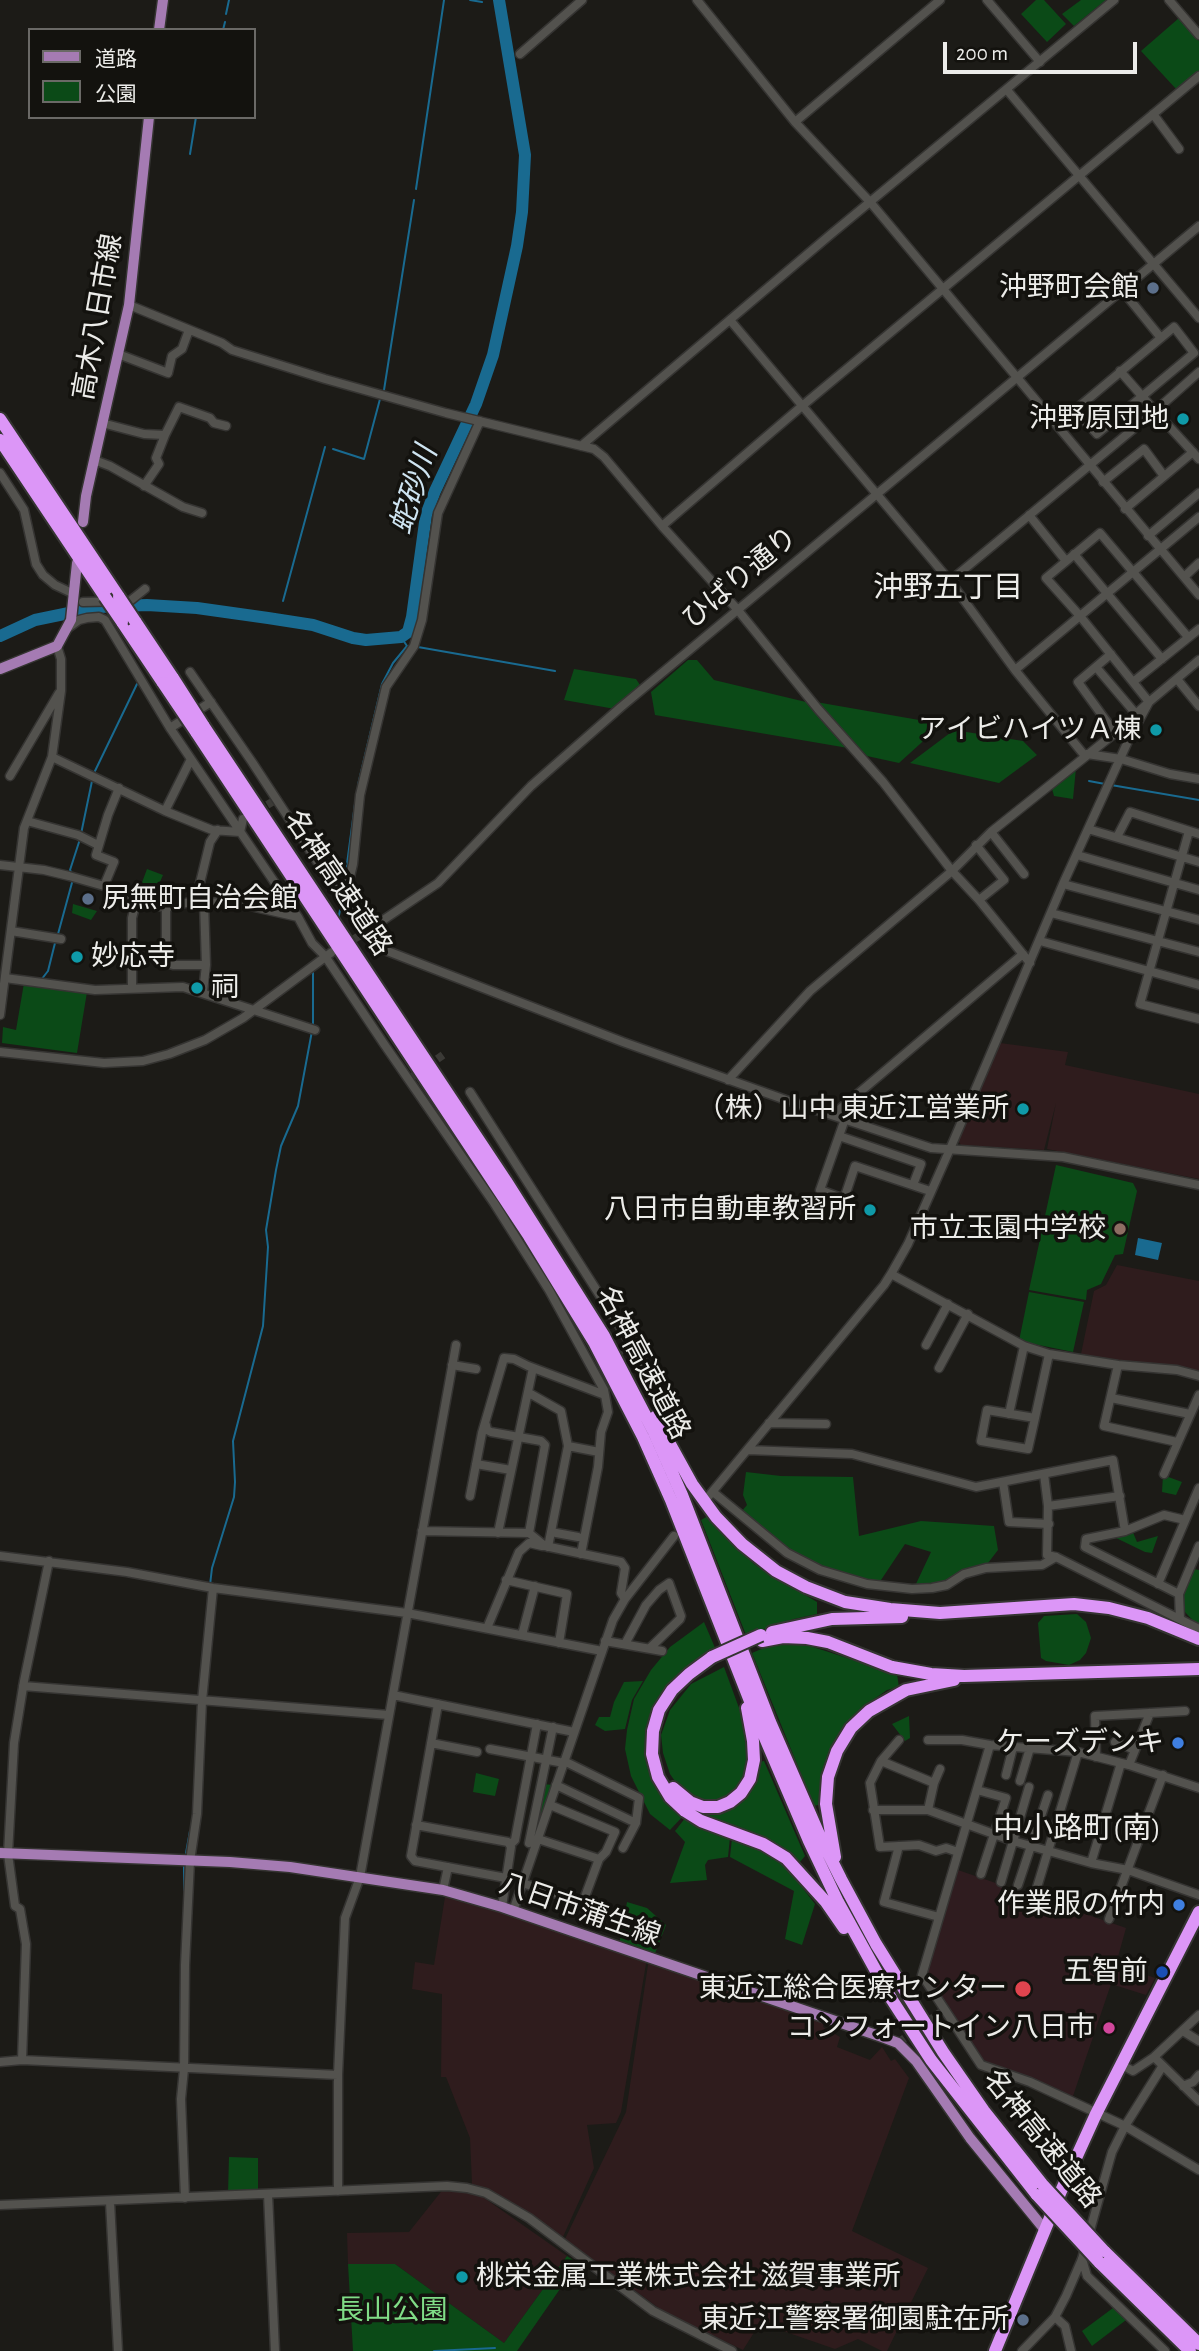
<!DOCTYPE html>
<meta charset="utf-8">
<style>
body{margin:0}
#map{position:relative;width:1199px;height:2351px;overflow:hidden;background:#1c1b17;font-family:"Alegreya Sans","Noto Sans JP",sans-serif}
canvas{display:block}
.legend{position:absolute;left:28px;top:28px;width:228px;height:91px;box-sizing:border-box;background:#13120e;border:2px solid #6a6966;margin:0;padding:9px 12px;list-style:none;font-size:21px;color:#ecece9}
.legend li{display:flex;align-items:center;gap:14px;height:35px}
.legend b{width:35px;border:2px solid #6a6966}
.scale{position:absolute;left:943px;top:42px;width:194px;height:32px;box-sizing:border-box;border:4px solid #ecece9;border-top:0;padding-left:9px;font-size:21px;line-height:24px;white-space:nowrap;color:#ecece9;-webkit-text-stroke:5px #13120e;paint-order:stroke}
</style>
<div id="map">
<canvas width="1199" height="2351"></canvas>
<ul class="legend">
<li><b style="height:9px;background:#a57bb3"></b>道路</li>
<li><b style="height:19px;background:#0b4a17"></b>公園</li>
</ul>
<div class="scale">200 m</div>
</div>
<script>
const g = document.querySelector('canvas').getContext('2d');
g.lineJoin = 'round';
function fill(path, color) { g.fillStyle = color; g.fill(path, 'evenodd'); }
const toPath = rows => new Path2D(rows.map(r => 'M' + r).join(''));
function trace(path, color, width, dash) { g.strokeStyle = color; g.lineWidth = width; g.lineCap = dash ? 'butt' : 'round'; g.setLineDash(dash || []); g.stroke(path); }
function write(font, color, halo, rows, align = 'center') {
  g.font = font + ' "Alegreya Sans","Noto Sans JP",sans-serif'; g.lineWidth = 7; g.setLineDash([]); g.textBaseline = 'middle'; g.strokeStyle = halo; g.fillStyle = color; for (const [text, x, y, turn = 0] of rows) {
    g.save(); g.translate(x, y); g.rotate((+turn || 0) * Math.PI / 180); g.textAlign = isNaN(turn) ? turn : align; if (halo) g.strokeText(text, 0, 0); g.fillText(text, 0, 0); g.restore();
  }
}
const industrial = toPath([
 [1000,1043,1068,1052,1065,1065,1199,1094,1199,1179,1047,1149,1056,1103,1044,1150,961,1145,958,1141],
 [1117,1265,1199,1281,1199,1372,1180,1366,1120,1362,1081,1354,1094,1291,1106,1285],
 [446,1891,647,1958,621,2112,616,2123,587,2125,594,2168,562,2239,524,2212,487,2189,472,2184,470,2138,446,2077,441,2077,442,1994,412,1989,415,1962,434,1965],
 [649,1958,826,2016,823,2027,840,2037,837,2047,870,2060,882,2047,891,2061,895,2059,909,2078,852,2231,928,2268,887,2351,882,2351,858,2339,835,2349,760,2323,743,2350,664,2312,565,2239,626,2112],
 [444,2188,480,2195,567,2256,504,2343,395,2264,348,2264,347,2233,409,2232]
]);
const medical = toPath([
 [958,1870,1126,1928,1116,1964,1155,1978,1146,1995,1111,1984,1072,2099,981,2059,925,1971]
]);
const green = toPath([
 [1036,0,1044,0,1066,24,1047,42,1021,14],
 [1081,0,1106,0,1074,26,1062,14],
 [1179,18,1199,41,1199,72,1177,90,1141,51],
 [688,660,697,660,714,680,806,702,848,748,655,715,651,692],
 [574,669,636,679,640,685,615,709,564,700],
 [816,702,942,724,899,763,867,756],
 [954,730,1023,741,1037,755,999,783,910,763],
 [1076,768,1073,799,1054,796,1052,789],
 [147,869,163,875,152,900,137,896],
 [73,904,97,911,91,920,72,913],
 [24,983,87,992,77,1053,2,1043,3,1027,16,1030],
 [1056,1165,1133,1183,1137,1191,1123,1254,1115,1255,1101,1284,1087,1290,1086,1300,1029,1290],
 [1029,1292,1084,1302,1073,1352,1019,1341],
 [746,1472,781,1476,853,1477,859,1536,921,1521,994,1526,998,1550,988,1563,972,1567,945,1582,930,1585,915,1586,931,1552,905,1544,879,1583,870,1582,821,1568,787,1550,741,1512,747,1505,743,1495],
 [1163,1475,1182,1482,1176,1495,1162,1492],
 [708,1516,754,1564,817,1602,817,1614,794,1619,746,1635,701,1520],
 [1132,1530,1137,1542,1158,1536,1152,1553,1145,1552,1112,1536],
 [1194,1569,1199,1570,1199,1627,1184,1611,1182,1599],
 [1077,1614,1086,1622,1091,1638,1086,1653,1080,1660,1069,1665,1046,1661,1041,1658,1038,1623,1044,1616],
 [704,1622,716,1650,674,1685,649,1749,684,1815,670,1830,650,1814,631,1776,625,1749,627,1730,634,1699,651,1670,670,1647],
 [785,1643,810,1646,897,1674,899,1687,887,1690,873,1700,857,1713,845,1728,822,1804,814,1806,752,1653,766,1647],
 [724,1667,746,1727,748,1761,742,1781,732,1794,715,1802,700,1801,683,1793,670,1774,663,1753,661,1735,670,1710,691,1684],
 [643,1681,632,1700,625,1729,605,1731,595,1725,599,1717,610,1717,614,1702,624,1682],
 [909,1716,910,1738,905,1741,892,1724],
 [764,1761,805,1856,800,1862,778,1846,707,1819,708,1813,720,1812,758,1762],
 [476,1773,499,1779,495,1796,473,1792],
 [544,1784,552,1785,535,1835,533,1835],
 [686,1817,730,1837,728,1857,708,1860,705,1865,707,1880,670,1883,685,1842,675,1831],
 [732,1838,762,1849,782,1861,815,1904,802,1945,785,1939,794,1891,730,1857],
 [627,1902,647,1908,666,1925,654,1956,619,1945],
 [229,2157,258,2158,258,2193,228,2194],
 [567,2256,578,2263,517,2351,353,2351,348,2264,395,2264,504,2343],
 [1117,2305,1130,2317,1092,2346,1082,2331]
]);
const water = toPath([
 [1138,1238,1162,1243,1158,1260,1135,1255]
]);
const stream = toPath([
 [470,0,482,2],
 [226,14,229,0],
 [223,30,225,22],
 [190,154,196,117],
 [416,189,444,0],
 [384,390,414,200],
 [333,449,364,459,380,399],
 [283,601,325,447],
 [418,647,555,671],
 [95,771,137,684],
 [1089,781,1105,784],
 [358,785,382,684,393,663,407,646,401,637],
 [1111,785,1199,800],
 [81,834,92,781],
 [72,874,70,870,80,839],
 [345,879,355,804],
 [338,920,341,905],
 [58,934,73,879],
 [313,972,313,1026],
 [41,980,48,971,55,943],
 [210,1585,212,1568,234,1497,235,1482,233,1441,263,1326,268,1247,266,1230,276,1170,281,1146,298,1106,312,1031],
 [186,1853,190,1831],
 [184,1910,184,1865],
 [180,2054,181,1982],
 [177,2101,181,2186],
 [434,2351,495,2348]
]);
const river = toPath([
 [0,636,35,620,98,607,147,605,197,608,268,618,313,625,353,638,366,640,401,637,408,632,412,617,426,515,435,491,476,404,493,355,517,246,522,212,525,155,499,0]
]);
const minorTunnel = toPath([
 [257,811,277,799],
 [344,945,364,933],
 [408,1080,443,1055],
 [598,1364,626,1348],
 [898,2043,945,2009]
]);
const minor = toPath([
 [697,0,795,122,871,203,1199,595],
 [987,0,1040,62],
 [1169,0,1199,35],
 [520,54,582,0],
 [1007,90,1199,318],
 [1153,114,1179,149],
 [795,122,940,0],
 [1122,290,1161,338],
 [129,305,222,343,232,350,325,379,446,413,594,449,604,457,662,526,737,609,818,709,883,782,952,871,979,900,1030,963],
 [730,320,950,581,1015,670,1085,756],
 [1174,327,1194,353,1097,434,1075,410,1174,327],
 [118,354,168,373,172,356,182,349,189,330],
 [1120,371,1155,411,1199,372],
 [102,423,144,434,165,435,179,407,210,418,214,423,226,426],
 [581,446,830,235,1114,0],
 [94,460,110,466,183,507,202,513],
 [0,473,24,510,36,564,43,575,55,585,74,594],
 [1103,482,1144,449,1164,476],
 [144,486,159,464,156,458,165,435],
 [1125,509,1193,452],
 [1029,515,1066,561],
 [662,526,802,406,1199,76],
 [1148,536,1199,493],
 [1074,554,1162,659],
 [1184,577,1199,563],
 [950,581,1155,411,1199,459],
 [83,602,130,601,145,589],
 [68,628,79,620,87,618,99,617,105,620,170,728,298,917],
 [1111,654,1078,682,1115,733],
 [1096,667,1136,714],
 [1015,670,1199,517],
 [190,672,252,762,364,933,382,949,623,1042,786,1100,931,1148,1063,1157,1199,1185],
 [1177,679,1199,706],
 [1133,682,1199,629],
 [170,728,211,702],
 [1087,754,1121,759,1170,774,1199,779],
 [52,757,165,811,212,830,240,832,243,819],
 [10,776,59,693],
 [165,811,191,759],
 [27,821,78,835,98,845],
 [1088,829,1199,862],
 [1189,831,1140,1004,1199,1019],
 [991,832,1024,874],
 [1117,837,1130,812,1199,834],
 [976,845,1004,880,979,900],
 [1077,855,1199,890],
 [0,865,44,870,69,876,111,888,156,906,168,907,190,902,237,903,298,917,312,943,325,956,384,1044,494,1203,549,1290,604,1390,605,1395],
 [1063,884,1199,920],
 [104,886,114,862,96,855,108,815,119,788],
 [344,902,353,864,360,795,386,687,414,646,422,620,438,513,480,421],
 [166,907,166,963,173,965,206,965],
 [1051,913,1199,952],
 [11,931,61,939],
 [364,933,438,883,531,786,621,707,1199,226],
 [1040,941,1199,985],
 [5,978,95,990,183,987,315,1030],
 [132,988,132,918,137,899],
 [203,992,206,965,204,902,200,883,210,842,218,830],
 [0,1015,24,828,52,757,61,691,61,659,57,646],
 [0,1052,104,1063,143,1061,169,1054,205,1040,243,1018,332,952],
 [728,1080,810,991,952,871,991,832,1115,733,1149,702,1080,616,1046,578,1100,533,1188,637],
 [470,1092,643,1363],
 [834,1114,1023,954],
 [845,1119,820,1190,844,1199,855,1166,930,1191],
 [839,1136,921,1164,913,1185],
 [891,1274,1024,1346,1049,1354,1118,1365,1177,1370,1199,1376],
 [926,1345,948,1304],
 [452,1365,476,1369],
 [1118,1365,1104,1426,1177,1442],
 [939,1368,968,1314],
 [529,1393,561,1411,568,1446,548,1547],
 [1111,1398,1190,1414],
 [1009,1414,1024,1346],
 [1035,1418,987,1410,981,1441,1028,1449,1035,1418,1049,1354],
 [769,1423,826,1424],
 [486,1425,487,1430,491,1432,541,1441,545,1445,529,1533],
 [568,1446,599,1452],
 [748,1450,852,1454,976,1487,1113,1460,1125,1531],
 [476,1464,511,1470],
 [1044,1474,1048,1506,1047,1555,1056,1557,1199,1629],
 [1164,1474,1199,1395],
 [1003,1482,1009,1522,1049,1524],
 [713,1492,787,1553,820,1570,867,1584,912,1589,932,1588,947,1585,964,1574,986,1568,1042,1565,1056,1557],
 [470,1496,482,1433,504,1358,514,1359,528,1366,605,1395,608,1412,601,1432,598,1467,581,1554],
 [708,1497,884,1285,891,1274,908,1244,950,1149,1063,884,1129,739,1149,702,1199,660],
 [1048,1506,1120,1496],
 [422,1531,529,1533,545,1546,621,1562,625,1568,621,1593,625,1599],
 [551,1532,578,1537],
 [498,1533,533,1368],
 [0,1556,127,1572,213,1588,407,1613,602,1651],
 [506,1580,567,1594,559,1643],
 [1158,1584,1199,1488],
 [1179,1594,1085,1547,1086,1539,1125,1531,1164,1515,1185,1520],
 [1180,1619,1179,1594,1199,1546],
 [487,1628,519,1552,529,1543,542,1546],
 [522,1635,535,1586],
 [605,1641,662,1651],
 [625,1644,646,1605,659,1590,669,1583,681,1616,680,1619,650,1648],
 [23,1686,389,1715],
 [393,1695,574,1732],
 [438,1704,411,1856,415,1861,506,1878],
 [899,1740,881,1761,870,1783,880,1847,919,1845,936,1851,946,1848,958,1852],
 [928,1740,962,1740,990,1745],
 [1115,1742,1135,1750],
 [431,1743,477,1752],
 [490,1749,564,1763],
 [1096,1757,1095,1716,1185,1711],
 [881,1761,934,1783],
 [1129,1765,1150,1713],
 [1006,1775,1013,1747],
 [1020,1781,1030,1748],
 [556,1785,636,1823,639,1798,564,1761],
 [1199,1788,1129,1765,1078,1752,990,1745,922,1975,981,2065,1030,2082,1125,2126,1199,2170],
 [977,1790,1006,1798,981,1874],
 [550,1805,615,1832,606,1852,599,1859],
 [873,1810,928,1810,1013,1841,1091,1863,1128,1870,1199,1895],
 [928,1810,934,1783,940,1769],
 [416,1825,508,1842,511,1847,502,1907],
 [529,1843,553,1727],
 [510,1845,515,1840,537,1724],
 [899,1846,884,1902,939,1917],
 [623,1848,636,1823],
 [1091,1863,1121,1763],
 [1001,1882,1029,1787],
 [522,1883,583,1902,599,1859,538,1839],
 [1018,1885,1048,1795],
 [443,1890,448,1867],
 [1035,1894,1078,1752],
 [513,1911,613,1620,625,1599,674,1536],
 [1109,1919,1163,1775],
 [1183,2031,1199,2041],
 [1154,2057,1199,2101],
 [22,2060,26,1944,20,1909,15,1906,8,1854,14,1743,24,1681,49,1561],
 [0,2062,22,2060,338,2075],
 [1122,2065,1133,2071,1154,2057,1199,2015],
 [1183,2086,1193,2082,1199,2075],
 [338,2191,338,2075,345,1918,360,1877,456,1345],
 [268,2194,275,2351],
 [185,2198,181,2099,184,2069,185,1965,190,1861,197,1814,202,1701,213,1588],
 [110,2202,118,2351],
 [0,2205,447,2186,467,2188,486,2193,529,2218,653,2311,732,2351],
 [1082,2259,1087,2276,1165,2351],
 [1055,2317,1065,2326,1071,2351],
 [1022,2351,1055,2317,1066,2296,1082,2259,1112,2152,1125,2126,1162,2067]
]);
const major = toPath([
 [159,30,163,0],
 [83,522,86,496,129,305,149,117],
 [0,669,57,646,71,620,77,563],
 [0,1853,230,1862,290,1867,443,1890,502,1907,882,2037,898,2043,916,2061,970,2138,1045,2230]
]);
const highway = toPath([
 [0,419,119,597],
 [0,440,105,597],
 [135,621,173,678],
 [122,622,163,683],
 [203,725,506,1181,604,1336,654,1432,682,1495,770,1722,821,1839,841,1879,876,1944,943,2052,984,2111,1042,2184],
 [196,732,529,1236,594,1342,643,1437,671,1500,759,1724,809,1841,838,1902,892,2000,931,2060,1037,2195],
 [655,1417,692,1484,716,1517,742,1544,776,1571,806,1587,845,1602,890,1609,940,1613,1074,1604,1109,1608,1148,1618,1199,1639],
 [772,1632,832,1619,902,1617],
 [762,1641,783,1637,807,1638,828,1642,892,1667,931,1674,964,1676,1199,1669],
 [712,1657,689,1674,672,1690,659,1710,653,1731,652,1754,658,1777,670,1797,685,1811,701,1821,763,1844,786,1858,826,1902,844,1928],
 [673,1788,690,1802,703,1807,718,1807,730,1802,741,1793,750,1779,754,1760,753,1741,747,1708],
 [835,1857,826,1804,828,1777,837,1751,851,1728,869,1711,906,1690,954,1680],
 [1104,2251,1199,2344],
 [1099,2262,1190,2351],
 [995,2351,1061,2191,1096,2114,1199,1912]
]);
const highwayBridge = toPath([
 [105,597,122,622],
 [119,597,135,621],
 [173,678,203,725],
 [163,683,196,732],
 [712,1657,761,1635],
 [1042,2184,1104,2251],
 [1037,2195,1099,2262]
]);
const markers = [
 [1153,288,7,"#5c6f8a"],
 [1183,419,7,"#0f9aa8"],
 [1156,730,7,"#0f9aa8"],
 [88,899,7,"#5c6f8a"],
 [77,957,7,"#0f9aa8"],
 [197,988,7,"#0f9aa8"],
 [1023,1109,7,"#0f9aa8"],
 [870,1210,7,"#0f9aa8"],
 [1120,1229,7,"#8d6e63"],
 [1178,1743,7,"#3f7fe0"],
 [1179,1905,7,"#3f7fe0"],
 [1162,1972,7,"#1a4fb4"],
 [1023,1989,9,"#e0444e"],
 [1109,2028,7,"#d1479c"],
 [462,2277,7,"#0f9aa8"],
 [1023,2320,7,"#5c6f8a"]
];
const poiNames = [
 ["沖野町会館",1139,288],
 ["沖野原団地",1169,419],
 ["アイビハイツＡ棟",1142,730],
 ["尻無町自治会館",102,899,"left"],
 ["妙応寺",91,957,"left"],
 ["祠",211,988,"left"],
 ["（株）山中 東近江営業所",1009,1109],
 ["八日市自動車教習所",856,1210],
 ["市立玉園中学校",1106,1229],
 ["ケーズデンキ",1164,1743],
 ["作業服の竹内",1165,1905],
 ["五智前",1148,1972],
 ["東近江総合医療センター",1007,1989],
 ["コンフォートイン八日市",1095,2028],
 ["桃栄金属工業株式会社 滋賀事業所",476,2277,"left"],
 ["東近江警察署御園駐在所",1009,2320]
];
const streetNames = [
 ["高木八日市線",98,317,-80],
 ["ひばり通り",740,578,-40],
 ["名神高速道路",338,883,56],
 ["名神高速道路",643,1363,62],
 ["八日市蒲生線",580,1910,19],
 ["名神高速道路",1042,2139,51]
];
const parkNames = [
 ["長山公園",392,2311]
];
const waterNames = [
 ["蛇砂川",414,490,-72]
];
const neighbourhoodNames = [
 ["沖野五丁目",948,588],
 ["中小路町(南)",1077,1829]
];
fill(industrial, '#2f1c1d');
fill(medical, '#2f1c1f');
fill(green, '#0b4a17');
fill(water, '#196a90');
trace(stream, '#196a90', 2);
trace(river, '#196a90', 12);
trace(minorTunnel, '#3b3a36', 8, [8, 4]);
trace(minor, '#353432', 11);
trace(major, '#353432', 13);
trace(highway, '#353432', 16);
trace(minor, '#53524e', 8);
trace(major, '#a57bb3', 10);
trace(highway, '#dc96f7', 12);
trace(highwayBridge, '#353432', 16, []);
trace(highwayBridge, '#dc96f7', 12);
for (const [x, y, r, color] of markers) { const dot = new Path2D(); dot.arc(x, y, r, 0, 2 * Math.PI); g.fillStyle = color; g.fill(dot); trace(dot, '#13120e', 2.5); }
write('28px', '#ecece9', '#13120e', poiNames, 'right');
write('28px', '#ecece9', '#13120e', streetNames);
write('28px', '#80dd87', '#13120e', parkNames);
write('italic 30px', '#cee4f1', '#13120e', waterNames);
write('30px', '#ecece9', '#13120e', neighbourhoodNames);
</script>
